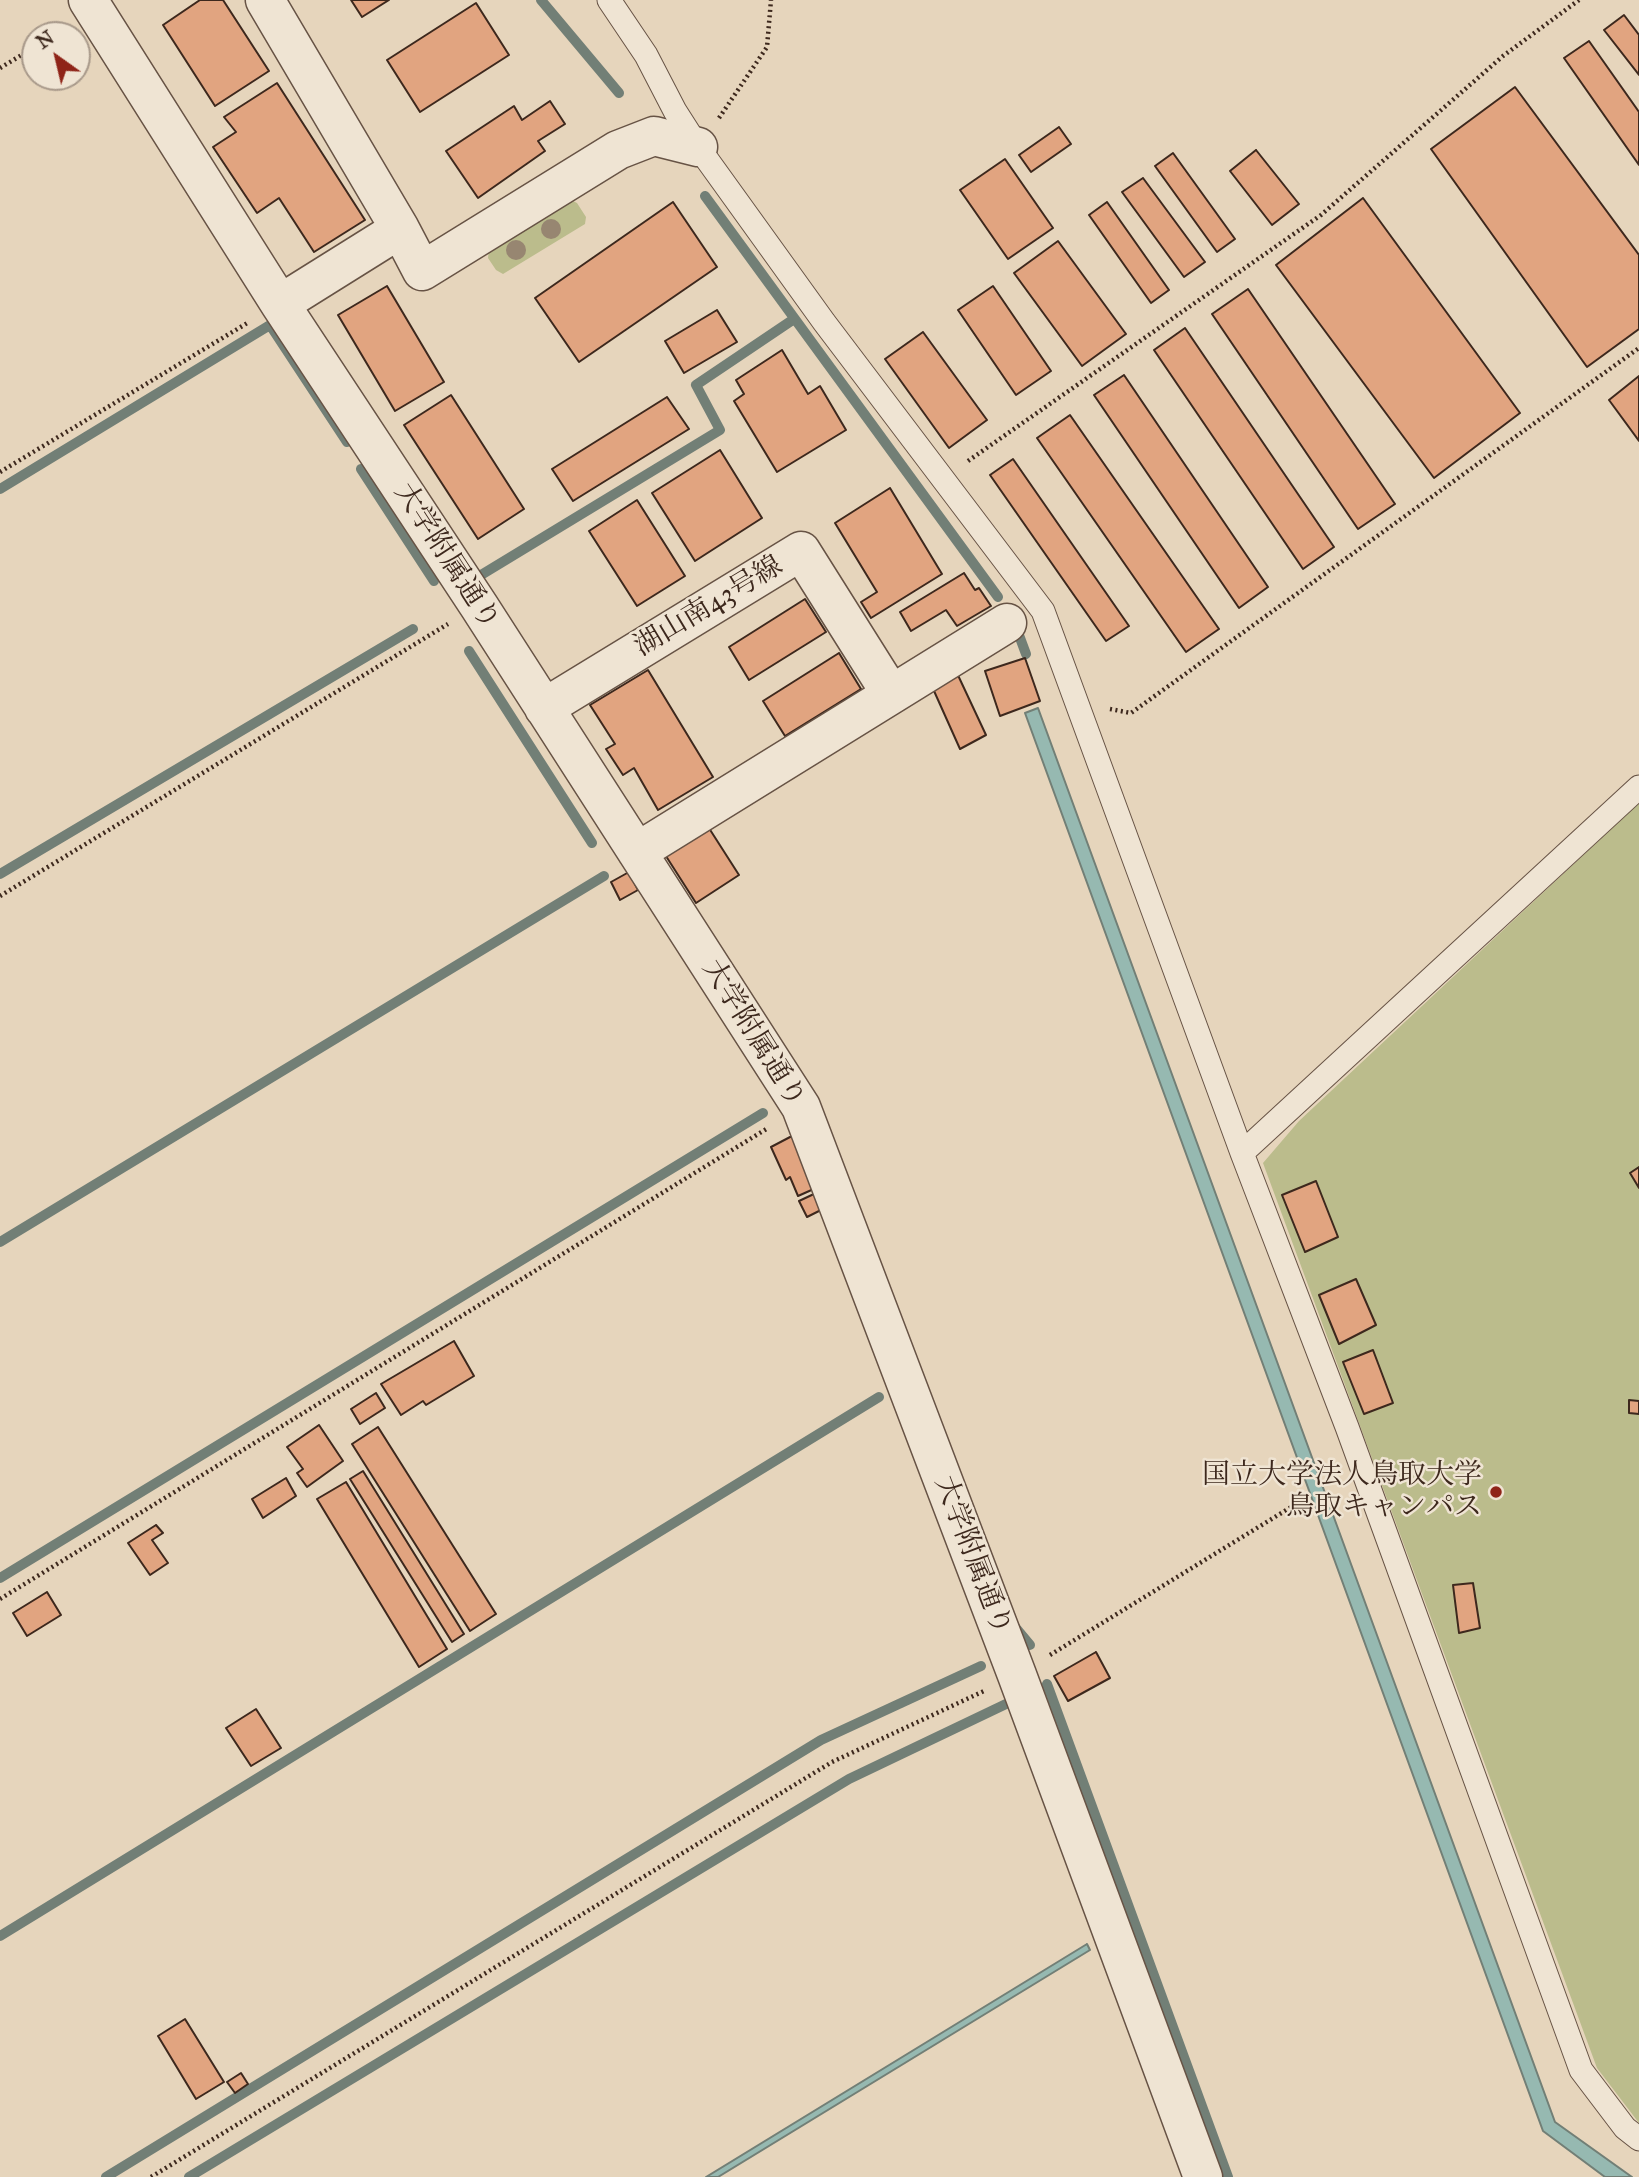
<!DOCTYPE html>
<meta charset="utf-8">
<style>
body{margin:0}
#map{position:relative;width:1639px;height:2177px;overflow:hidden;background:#e6d5bc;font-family:"IM FELL Great Primer",serif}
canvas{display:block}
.north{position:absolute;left:21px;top:21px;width:70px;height:70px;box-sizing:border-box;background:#efe4d3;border:2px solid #a8998a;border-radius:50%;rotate:326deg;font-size:19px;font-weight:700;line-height:28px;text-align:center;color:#3d281d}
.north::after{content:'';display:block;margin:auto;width:24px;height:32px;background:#8f2418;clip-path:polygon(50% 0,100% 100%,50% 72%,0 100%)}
</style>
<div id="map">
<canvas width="1639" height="2177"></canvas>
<div class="north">N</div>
</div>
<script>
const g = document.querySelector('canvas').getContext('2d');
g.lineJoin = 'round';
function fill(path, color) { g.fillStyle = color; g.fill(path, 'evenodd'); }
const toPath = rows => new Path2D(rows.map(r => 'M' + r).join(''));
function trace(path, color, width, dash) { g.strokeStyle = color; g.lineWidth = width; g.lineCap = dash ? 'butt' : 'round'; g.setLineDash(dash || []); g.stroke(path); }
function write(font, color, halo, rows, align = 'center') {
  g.font = font + ' "IM FELL Great Primer","Noto Serif JP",serif'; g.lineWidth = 5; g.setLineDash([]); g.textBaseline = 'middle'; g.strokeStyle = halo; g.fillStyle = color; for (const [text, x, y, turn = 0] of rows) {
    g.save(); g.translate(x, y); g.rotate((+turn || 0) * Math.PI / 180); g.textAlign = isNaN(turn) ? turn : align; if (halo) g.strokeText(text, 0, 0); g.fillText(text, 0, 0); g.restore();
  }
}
const green = toPath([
 [571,200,577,203,586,217,585,224,503,274,496,270,488,258,489,250],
 [1639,803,1639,2123,1597,2068,1263,1163,1299,1121]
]);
const water = toPath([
 [1038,708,1555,2122,1632,2177,1605,2177,1543,2131,1025,713,1038,708],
 [1087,1944,1090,1950,718,2177,706,2177,1087,1944]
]);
const stream = toPath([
 [541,0,619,93],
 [705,196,998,597],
 [361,469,434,581],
 [0,489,270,325,347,442],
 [481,575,720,430,696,385,794,319],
 [1016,627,1026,654],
 [469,651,592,843],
 [0,874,413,629],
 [0,1242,604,876],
 [0,1578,763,1113],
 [1015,1627,1030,1645],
 [1047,1684,1228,2177],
 [0,1936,879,1397],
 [106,2177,821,1740,981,1666],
 [189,2177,849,1779,1006,1704]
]);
const building = toPath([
 [200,0,223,0,269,71,215,106,163,25,200,0],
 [351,0,389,0,362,17,351,0],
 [476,3,509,55,420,112,387,60,476,3],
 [1624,15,1639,35,1639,75,1604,30,1624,15],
 [1589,41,1639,112,1639,165,1564,58,1589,41],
 [277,83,365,220,314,252,279,198,257,213,213,147,236,132,224,117,277,83],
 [1515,87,1639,255,1639,329,1587,367,1431,149,1515,87],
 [550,101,565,124,538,141,545,151,478,198,446,151,514,106,522,120,550,101],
 [1059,127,1071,144,1031,172,1019,155,1059,127],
 [1256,150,1299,204,1272,225,1230,171,1256,150],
 [1173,153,1235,239,1217,252,1155,166,1173,153],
 [1005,159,1053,228,1008,259,960,190,1005,159],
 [1143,178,1205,262,1184,277,1122,192,1143,178],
 [1363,198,1520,413,1434,478,1276,265,1363,198],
 [673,202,717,267,579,362,535,298,673,202],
 [1107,202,1169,290,1151,303,1089,215,1107,202],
 [1058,241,1126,334,1082,366,1014,273,1058,241],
 [387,286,444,382,395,411,338,315,387,286],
 [993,286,1051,371,1016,395,958,310,993,286],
 [1248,289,1395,504,1358,529,1212,314,1248,289],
 [717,310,737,342,684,373,665,341,717,310],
 [1185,328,1334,547,1303,569,1154,350,1185,328],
 [923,332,987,420,949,448,885,359,923,332],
 [782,350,808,394,820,386,846,430,777,472,734,401,744,394,736,380,782,350],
 [1124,375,1268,587,1239,608,1094,395,1124,375],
 [1639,376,1639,441,1609,400,1639,376],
 [451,395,524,509,478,539,404,425,451,395],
 [667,397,689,429,573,501,552,469,667,397],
 [1070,415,1219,629,1186,652,1037,438,1070,415],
 [720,450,762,518,695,561,652,493,720,450],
 [1013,459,1129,626,1106,641,990,475,1013,459],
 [890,488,942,574,871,618,861,602,877,592,835,523,890,488],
 [637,500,685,576,637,606,589,531,637,500],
 [964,573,975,590,979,588,991,606,957,626,946,610,911,631,900,612,964,573],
 [805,599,826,632,749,680,729,647,805,599],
 [839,653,861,689,785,736,763,701,839,653],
 [1025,658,1040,701,1000,716,985,671,1025,658],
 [648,670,713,777,658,810,634,768,623,775,606,749,615,744,590,705,648,670],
 [956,671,986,735,960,749,930,682,956,671],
 [707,825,739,875,696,903,664,853,707,825],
 [629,872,638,890,620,900,611,882,629,872],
 [792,1136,816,1188,798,1196,790,1177,786,1180,771,1147,792,1136],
 [1639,1167,1639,1188,1630,1173,1639,1167],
 [1316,1181,1338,1237,1305,1252,1282,1195,1316,1181],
 [816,1193,823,1209,807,1217,799,1201,816,1193],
 [1356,1279,1376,1325,1339,1344,1319,1295,1356,1279],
 [454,1341,474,1376,426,1405,423,1401,401,1415,381,1384,454,1341],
 [1373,1350,1393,1403,1364,1414,1343,1362,1373,1350],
 [376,1393,385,1408,360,1424,351,1409,376,1393],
 [1629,1400,1639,1401,1639,1414,1629,1413,1629,1400],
 [319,1425,343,1461,307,1487,297,1473,303,1469,287,1447,319,1425],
 [378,1427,496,1614,470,1631,352,1444,378,1427],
 [363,1471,464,1634,452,1642,350,1479,363,1471],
 [286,1478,296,1496,263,1518,252,1499,286,1478],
 [346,1482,447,1649,419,1667,317,1499,346,1482],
 [156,1525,163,1533,152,1540,168,1563,150,1575,128,1543,156,1525],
 [1473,1583,1480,1628,1459,1633,1453,1585,1473,1583],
 [47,1592,61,1615,27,1636,13,1613,47,1592],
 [1096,1652,1110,1678,1068,1701,1054,1676,1096,1652],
 [256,1709,281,1748,251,1766,226,1728,256,1709],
 [185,2019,224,2082,196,2099,158,2036,185,2019],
 [241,2073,248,2084,235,2093,227,2082,241,2073]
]);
const path = toPath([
 [0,68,35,47],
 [719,118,767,47,771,0],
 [968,461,1321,215,1503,56,1579,0],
 [0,472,249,322],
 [1110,709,1131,713,1639,348],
 [0,896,448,624],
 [0,1599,768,1128],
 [1050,1655,1301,1501],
 [151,2177,832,1762,984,1691]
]);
const lane = toPath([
 [609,0,646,55,675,111,698,147,824,322,1043,611,1242,1153,1347,1427,1581,2070,1625,2128,1639,2139],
 [1242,1153,1639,787]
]);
const street = toPath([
 [88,0,280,304,479,606,801,1107,1017,1675,1203,2177],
 [265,0,400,229],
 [280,304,400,229,422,271,618,150,654,136,698,147],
 [544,708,801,551,891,694],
 [637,852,1007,623]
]);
const trees = [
 [551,229],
 [516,250]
];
const markers = [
 [1496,1492,7,"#8f2418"]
];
const streetNames = [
 ["大学附属通り",446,557,57],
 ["湖山南43号線",709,607,-31],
 ["大学附属通り",753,1034,58],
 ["大学附属通り",972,1556,69]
];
const poiNames = [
 ["国立大学法人鳥取大学",1482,1476],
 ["鳥取キャンパス",1482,1508]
];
fill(green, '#bbbc8c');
fill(water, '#96b9b1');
trace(water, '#727f76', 2);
trace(stream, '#727f76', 10);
fill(building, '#e1a480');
trace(building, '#3d281d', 2);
trace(lane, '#675345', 25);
trace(street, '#675345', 41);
trace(path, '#3d281d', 4.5, [2, 3.5]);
trace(lane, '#efe4d3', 23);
trace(street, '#efe4d3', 38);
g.fillStyle = '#978671';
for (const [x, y] of trees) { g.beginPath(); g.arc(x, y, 10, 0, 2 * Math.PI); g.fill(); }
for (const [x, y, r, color] of markers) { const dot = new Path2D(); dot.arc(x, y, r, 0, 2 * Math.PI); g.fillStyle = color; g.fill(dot); trace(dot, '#efe4d3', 2.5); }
write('28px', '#3d281d', '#efe4d3', streetNames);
write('28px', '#3d281d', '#efe4d3', poiNames, 'right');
</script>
